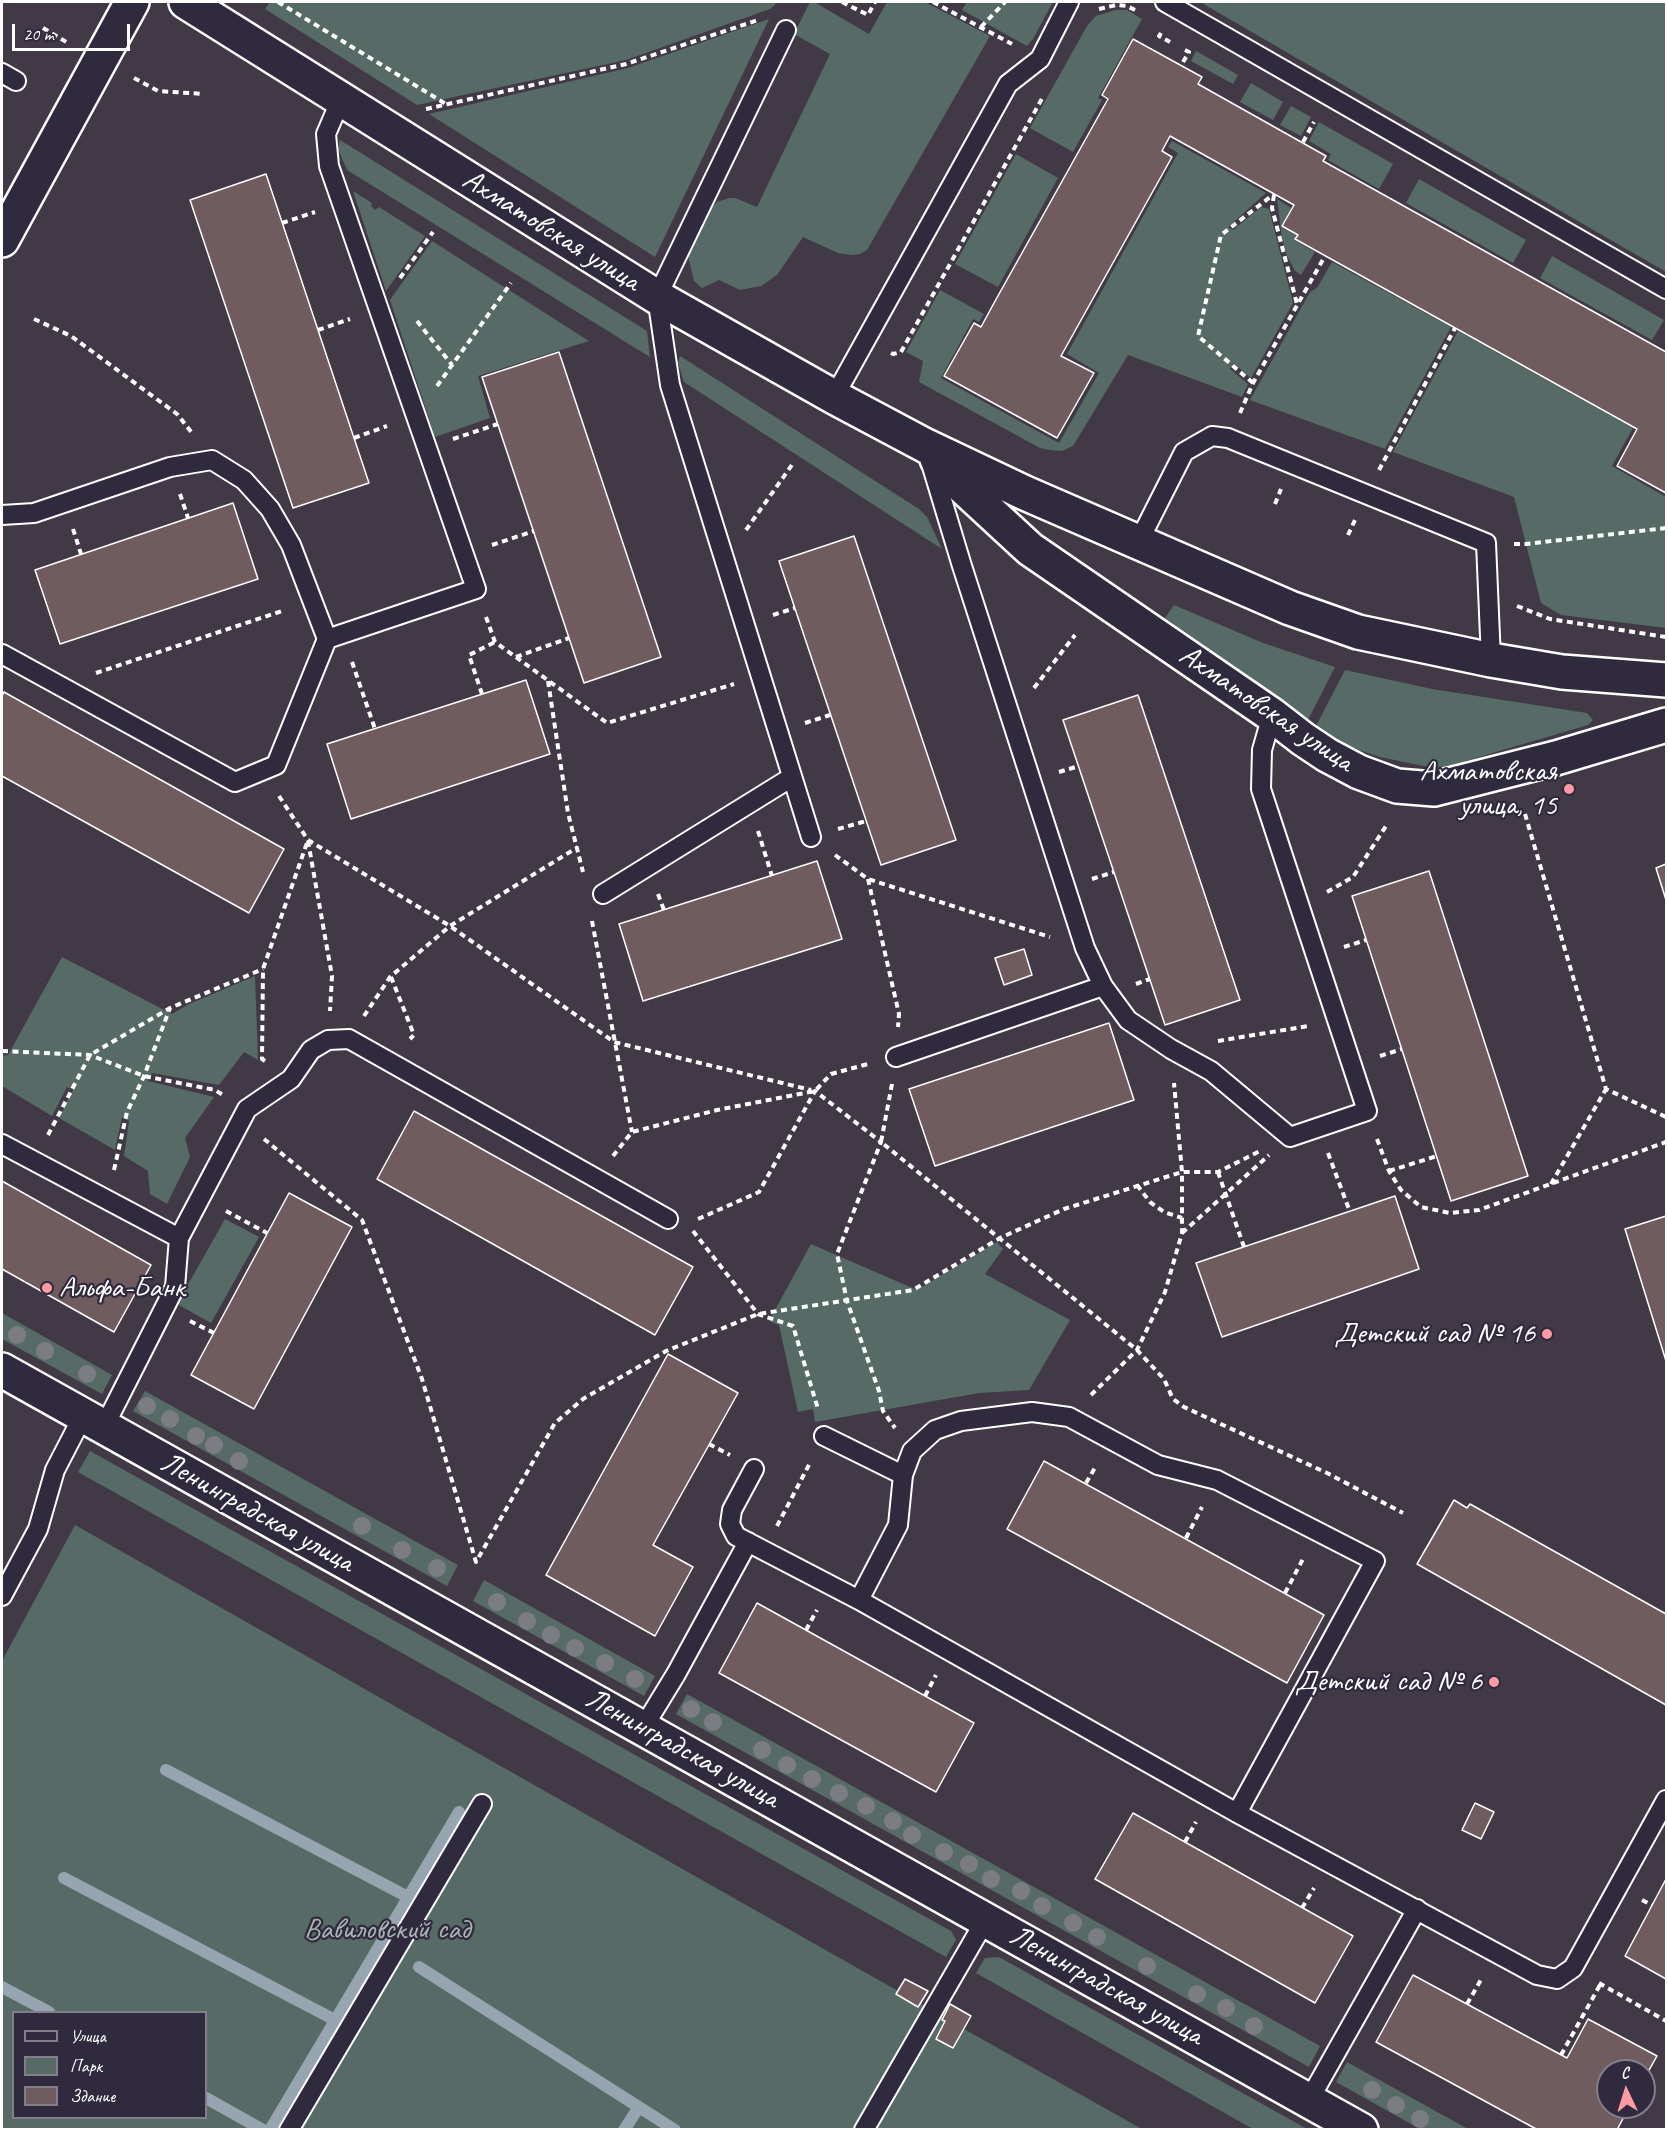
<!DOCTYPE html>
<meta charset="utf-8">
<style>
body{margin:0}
#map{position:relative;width:1668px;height:2131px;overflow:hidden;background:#423947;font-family:Caveat,sans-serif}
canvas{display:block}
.frame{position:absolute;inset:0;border:3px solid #fff;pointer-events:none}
.legend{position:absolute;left:12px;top:2011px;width:195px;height:108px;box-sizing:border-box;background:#2f2a3d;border:2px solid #827f8b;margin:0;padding:8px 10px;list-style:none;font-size:18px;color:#fff}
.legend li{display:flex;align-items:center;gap:12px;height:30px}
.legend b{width:30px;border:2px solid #827f8b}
.north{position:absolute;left:1596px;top:2059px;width:60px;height:60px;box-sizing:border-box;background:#2f2a3d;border:2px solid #827f8b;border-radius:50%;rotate:356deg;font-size:16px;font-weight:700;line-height:24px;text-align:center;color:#fff}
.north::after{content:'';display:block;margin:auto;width:21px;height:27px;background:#ff9aa2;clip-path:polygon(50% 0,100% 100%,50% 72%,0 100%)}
.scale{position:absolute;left:12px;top:24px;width:118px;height:27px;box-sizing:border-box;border:3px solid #fff;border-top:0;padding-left:8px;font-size:18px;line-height:21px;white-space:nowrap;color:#fff;-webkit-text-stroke:4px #2f2a3d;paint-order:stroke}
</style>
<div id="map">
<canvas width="1668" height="2131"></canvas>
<div class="frame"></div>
<ul class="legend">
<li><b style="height:8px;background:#2f2a3d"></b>Улица</li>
<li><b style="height:16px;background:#566b65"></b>Парк</li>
<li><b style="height:16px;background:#705c5e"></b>Здание</li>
</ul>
<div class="north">С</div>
<div class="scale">20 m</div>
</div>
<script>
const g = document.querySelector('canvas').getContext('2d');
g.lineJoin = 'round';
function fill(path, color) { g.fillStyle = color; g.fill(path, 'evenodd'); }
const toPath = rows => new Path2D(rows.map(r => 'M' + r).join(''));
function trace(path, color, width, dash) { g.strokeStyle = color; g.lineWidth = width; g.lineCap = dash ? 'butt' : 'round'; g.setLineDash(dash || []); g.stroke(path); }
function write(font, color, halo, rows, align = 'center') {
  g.font = font + ' Caveat,sans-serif'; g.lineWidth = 4.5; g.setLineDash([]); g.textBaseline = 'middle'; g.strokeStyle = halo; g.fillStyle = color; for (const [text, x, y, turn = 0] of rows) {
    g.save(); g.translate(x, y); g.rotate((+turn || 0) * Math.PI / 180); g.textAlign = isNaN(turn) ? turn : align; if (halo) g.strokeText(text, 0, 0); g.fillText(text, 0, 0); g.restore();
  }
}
const green = toPath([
 [270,2,626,2,630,3,631,2,778,2,770,9,626,60,417,105,265,9],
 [810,2,814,2,869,34,887,2,925,2,990,36,867,250,860,254,851,255,838,253,803,237,777,275,761,286,740,290,719,280,702,288,694,281,688,256,691,247,712,207,717,202,729,198,735,198,757,207,830,54,794,34],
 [967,2,1053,2,1033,39,1027,46,962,10],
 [1200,2,1666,2,1666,272],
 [1115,10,1127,10,1142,19,1098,98,1102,100,1073,152,1030,128,1087,26,1096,16],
 [769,19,655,257,429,114,628,68],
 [1196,51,1238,75,1233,84,1191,61],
 [1251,83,1283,102,1273,120,1240,102],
 [1291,106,1311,117,1301,136,1280,125],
 [1319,122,1393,164,1379,189,1328,160,1331,154,1309,141],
 [340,140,647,331,650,357,347,170,338,149],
 [1172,141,1266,193,1228,227,1233,230,1261,207,1269,209,1293,303,1251,378,1233,363,1230,369,1248,384,1242,397,1128,355,1073,446,1062,451,1050,450,1040,448,919,382,923,361,906,352,940,290,984,314,979,322,973,319,941,378,1059,443,1099,373,1067,354,1178,153,1168,147],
 [1016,154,1058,178,998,287,955,264],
 [1419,179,1526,240,1513,263,1406,203],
 [353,191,372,203,371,206,375,210,379,207,425,236,386,291],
 [1277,199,1291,208,1281,227,1296,235,1294,240,1315,252,1301,275,1295,271,1287,256,1282,238],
 [432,241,589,341,478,376,490,418,435,437,390,300],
 [1552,256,1664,320,1652,340,1540,278],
 [1332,262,1451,327,1385,449,1250,400,1310,292,1317,288],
 [1458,331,1633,428,1612,466,1666,497,1666,588,1665,592,1666,593,1666,628,1561,615,1541,603,1514,497,1393,452],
 [680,356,919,509,927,517,942,549,684,382,678,363],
 [1174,605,1263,643,1335,667,1308,720,1165,618],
 [1345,670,1432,689,1587,713,1593,720,1588,725,1438,769,1380,757,1338,743,1316,726],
 [62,957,172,1014,189,1004,255,976,258,1060,244,1052,219,1085,152,1073,148,1081,214,1097,185,1138,190,1157,167,1204,150,1194,148,1171,124,1156,129,1121,122,1117,115,1150,59,1118,73,1090,67,1087,52,1116,2,1086,2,1056,8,1055],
 [225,1219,259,1237,211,1323,177,1304],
 [997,1242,1003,1249,985,1274,1070,1320,1029,1390,979,1393,815,1422,813,1409,798,1412,779,1325,769,1321,811,1244,917,1290],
 [2,1313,112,1375,102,1394,2,1339],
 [145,1391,458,1565,447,1586,133,1411],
 [90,1451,951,1931,956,1940,946,1957,78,1472],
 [75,1525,898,1991,905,1979,928,1991,921,2004,943,2017,950,2004,971,2016,964,2029,1142,2129,2,2130,2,1661],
 [14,2012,206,2012,206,2118,14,2118],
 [484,1580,655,1676,644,1696,473,1601],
 [687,1694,1320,2046,1309,2067,676,1714],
 [999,1957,1307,2129,1253,2129,976,1973,985,1958],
 [1347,2062,1468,2129,1420,2129,1336,2082]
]);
const stream = toPath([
 [166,1770,408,1897],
 [64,1878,335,2020],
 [419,1967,675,2130],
 [2,1987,49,2012],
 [206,2098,263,2130],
 [270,2130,459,1812],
 [624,2130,639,2107]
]);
const building = toPath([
 [1133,39,1202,77,1198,84,1326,156,1323,161,1666,352,1666,493,1617,466,1637,429,1295,239,1298,235,1282,226,1294,205,1170,136,1162,151,1172,157,1061,356,1094,373,1057,438,944,376,974,323,981,327,994,303,1108,99,1102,95,1133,39],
 [266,174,369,483,293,508,190,200,266,174],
 [559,352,661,657,584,683,482,377,559,352],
 [233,503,258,579,60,644,35,570,233,503],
 [854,536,956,840,881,865,779,561,854,536],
 [526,680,550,754,351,819,327,744,526,680],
 [4,692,284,849,249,913,2,776,2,696,4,692],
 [1138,695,1240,1000,1165,1025,1063,720,1138,695],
 [817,861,842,939,643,1001,619,924,817,861],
 [1666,864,1666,900,1656,868,1666,864],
 [1429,871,1528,1176,1451,1201,1352,896,1429,871],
 [1024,949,1032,975,1004,985,995,958,1024,949],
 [1109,1023,1134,1100,935,1166,909,1089,1109,1023],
 [414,1111,693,1267,655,1335,377,1179,414,1111],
 [2,1181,151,1265,114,1332,2,1269,2,1181],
 [289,1193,352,1227,254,1409,191,1375,289,1193],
 [1395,1196,1419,1269,1222,1337,1196,1263,1395,1196],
 [1666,1216,1666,1361,1625,1229,1666,1216],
 [668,1354,738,1393,653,1545,693,1567,655,1636,546,1575,668,1354],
 [1044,1461,1324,1615,1287,1683,1007,1529,1044,1461],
 [1454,1500,1467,1508,1470,1504,1666,1614,1666,1705,1417,1564,1454,1500],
 [757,1603,974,1723,936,1792,719,1673,757,1603],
 [1475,1803,1494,1812,1481,1839,1462,1830,1475,1803],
 [1133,1813,1353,1936,1315,2003,1095,1879,1133,1813],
 [1666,1879,1666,1979,1625,1956,1666,1879],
 [1413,1975,1567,2058,1588,2019,1657,2056,1644,2079,1644,2071,1608,2071,1608,2107,1629,2107,1617,2130,1538,2130,1376,2042,1413,1975],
 [905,1979,928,1991,918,2007,896,1994,905,1979],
 [950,2004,971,2016,953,2048,936,2039,945,2021,942,2020,950,2004]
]);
const path = toPath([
 [278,2,446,104],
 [842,2,868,15,875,2],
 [933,2,1012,44],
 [1099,9,1116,5,1127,6,1137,11],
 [981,27,1005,2],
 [43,28,68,43],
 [1161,33,1159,36,1170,42],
 [1183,62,1189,52,1185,50],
 [134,78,158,91,204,94],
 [426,109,626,64,758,20],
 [1303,142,1314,122],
 [1274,195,1272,208,1297,304],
 [282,223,315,212],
 [400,278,433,232],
 [34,319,71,336,177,414,192,433],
 [417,321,452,365],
 [318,330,350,319],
 [891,353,893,354,901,352,1044,95],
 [1253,383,1198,336,1221,235,1274,194],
 [437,386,511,283],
 [1240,413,1253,383,1325,256],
 [354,438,387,426],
 [453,439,498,424],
 [1379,470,1455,328],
 [180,494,188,518],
 [1275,504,1281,489],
 [73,529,81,554],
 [746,530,794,462],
 [1348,535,1355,520],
 [1514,544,1526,544,1666,528],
 [492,545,534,531],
 [1517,606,1550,619,1666,637],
 [773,615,795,608],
 [486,617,495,642,607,723,734,684],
 [516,657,569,638],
 [352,662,375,729],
 [96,673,285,610],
 [548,681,568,813,583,872],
 [1034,688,1075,635],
 [482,694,469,655,495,642],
 [805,723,830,715],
 [1059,772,1079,766],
 [279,796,308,840,450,926,614,1042,811,1090],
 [1525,814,1606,1089,1666,1117],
 [838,829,866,821],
 [758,831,772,876],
 [308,841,332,976,330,1011],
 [835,855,868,879,1050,937],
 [868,879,899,1014,898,1027],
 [1092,879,1114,872],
 [1327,892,1353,877,1386,826],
 [658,894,664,910],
 [592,921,632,1132],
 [1344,947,1366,940],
 [391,977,414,1035,410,1039],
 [1136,984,1150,979],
 [364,1016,390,977,450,926,578,847],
 [1218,1041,1308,1026],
 [2,1051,90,1055,144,1076,215,1090,223,1095],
 [1380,1056,1402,1049],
 [265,1061,262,1059,263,969,308,840],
 [892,1084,881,1142,1137,1350,1164,1379,1173,1399,1184,1407,1327,1473,1403,1513],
 [48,1135,90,1055,170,1008,263,969],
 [264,1139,362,1220,422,1379,476,1562,555,1423,583,1399,666,1351,758,1314,913,1290,1000,1238,1064,1209,1182,1172,1218,1172,1262,1150],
 [1377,1139,1389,1171,1401,1190,1421,1207,1450,1213,1479,1210,1666,1142],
 [1328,1153,1350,1212],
 [613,1156,632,1132,717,1110,815,1091,831,1074,868,1064],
 [114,1170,127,1112,144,1076,170,1008],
 [1389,1171,1437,1156],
 [1218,1172,1244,1247],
 [1551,1184,1606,1089],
 [1137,1185,1150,1202,1164,1212,1182,1218],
 [226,1211,267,1233],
 [698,1219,759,1192,815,1091,881,1142,837,1254,847,1301,879,1391,883,1411,895,1428],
 [693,1231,758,1314,793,1326,818,1409],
 [1182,1233,1269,1155],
 [190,1321,214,1333],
 [1091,1395,1137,1350,1165,1292,1182,1233,1182,1172,1174,1083],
 [709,1444,730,1455],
 [1086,1483,1096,1466],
 [777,1526,811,1461],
 [1186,1538,1202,1507],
 [1285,1593,1304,1557],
 [806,1630,817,1610],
 [925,1696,936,1675],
 [1185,1842,1196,1822],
 [1642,1900,1652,1905],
 [1302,1908,1314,1888],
 [1599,1983,1666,2021],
 [1467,2004,1482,1978],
 [1561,2055,1600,1985]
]);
const service = toPath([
 [1165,2,1666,289],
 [786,30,657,297,670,385,811,837],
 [2,73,16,81],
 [834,397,1008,84,1040,59,1069,2],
 [2,515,34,513,170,467,212,460,244,480,270,509,291,545,327,639,276,765,235,782,2,654],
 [1138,543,1184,452,1212,436,1228,438,1486,543,1491,660],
 [327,639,476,589,329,166,326,134,341,99],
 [603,894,792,777],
 [1103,986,1128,1020,1171,1049,1211,1071,1290,1137,1367,1111,1261,789,1262,750,1272,715],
 [896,1057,1103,986,1085,948,962,566,930,460],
 [2,1144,179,1238],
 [104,1427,175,1287,179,1238,247,1109,291,1079,311,1050,328,1040,349,1039,668,1219],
 [824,1436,903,1475],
 [754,1469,732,1510,730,1524,736,1536,859,1600,1237,1813,1537,1975,1557,1979,1573,1968,1666,1800],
 [2,1596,38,1529,55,1470,83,1416],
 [859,1600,898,1525,903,1475,912,1451,935,1430,961,1421,1032,1412,1069,1417,1158,1465,1217,1480,1375,1561,1237,1813],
 [643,1728,676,1674,748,1542],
 [1309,2100,1417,1909],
 [289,2130,482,1804],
 [864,2130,986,1919]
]);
const minor = toPath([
 [186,2,657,297,834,397,926,446,1025,493,1290,608,1358,632,1491,660,1562,672,1666,680],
 [937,459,964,488,1030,549,1272,715,1303,739,1327,755,1359,772,1397,786,1434,789,1556,758,1666,725]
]);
const tertiary = toPath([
 [2,240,132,2],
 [2,1370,1361,2130]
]);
const trees = [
 [17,1335],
 [45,1351],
 [87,1374],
 [147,1406],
 [170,1419],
 [196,1436],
 [214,1445],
 [239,1461],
 [362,1526],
 [402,1550],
 [437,1568],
 [497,1602],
 [527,1621],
 [551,1635],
 [575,1648],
 [605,1663],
 [635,1679],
 [691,1709],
 [713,1722],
 [762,1750],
 [787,1765],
 [812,1779],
 [839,1793],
 [866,1806],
 [893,1821],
 [912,1835],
 [944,1852],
 [969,1864],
 [991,1879],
 [1021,1891],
 [1042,1906],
 [1073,1923],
 [1097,1937],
 [1147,1966],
 [1197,1994],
 [1226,2008],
 [1254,2026],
 [1372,2090],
 [1396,2105],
 [1420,2119]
];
const markers = [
 [1569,789,6,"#ff9aa2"],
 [47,1288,6,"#ff9aa2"],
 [1547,1334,6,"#ff9aa2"],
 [1494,1682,6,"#ff9aa2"]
];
const streetNames = [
 ["Ахматовская улица",551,231,32],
 ["Ахматовская улица",1266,709,34],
 ["Ленинградская улица",257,1513,29],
 ["Ленинградская улица",682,1749,29],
 ["Ленинградская улица",1106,1986,29]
];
const poiNames = [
 ["Ахматовская",1557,772],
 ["улица, 15",1557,806],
 ["Альфа-Банк",59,1288,"left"],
 ["Детский сад № 16",1535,1334],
 ["Детский сад № 6",1482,1682]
];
const parkNames = [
 ["Вавиловский сад",387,1930]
];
fill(green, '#566b65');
trace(stream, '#96a5af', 12);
fill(building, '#705c5e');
trace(building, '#fff', 1.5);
trace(service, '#fff', 22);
trace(minor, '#fff', 38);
trace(tertiary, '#fff', 38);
trace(path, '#fff', 4, [6, 4.5]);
trace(service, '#2f2a3d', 18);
trace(minor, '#2f2a3d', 33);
trace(tertiary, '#2f2a3d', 33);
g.fillStyle = '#7b7d82';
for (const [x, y] of trees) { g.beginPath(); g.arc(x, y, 9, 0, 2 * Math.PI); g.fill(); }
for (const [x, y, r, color] of markers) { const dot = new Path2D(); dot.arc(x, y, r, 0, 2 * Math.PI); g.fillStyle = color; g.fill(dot); trace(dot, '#2f2a3d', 2); }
write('30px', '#fff', '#2f2a3d', streetNames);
write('30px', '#fff', '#2f2a3d', poiNames, 'right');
write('30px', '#aab5b2', '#2f2a3d', parkNames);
</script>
